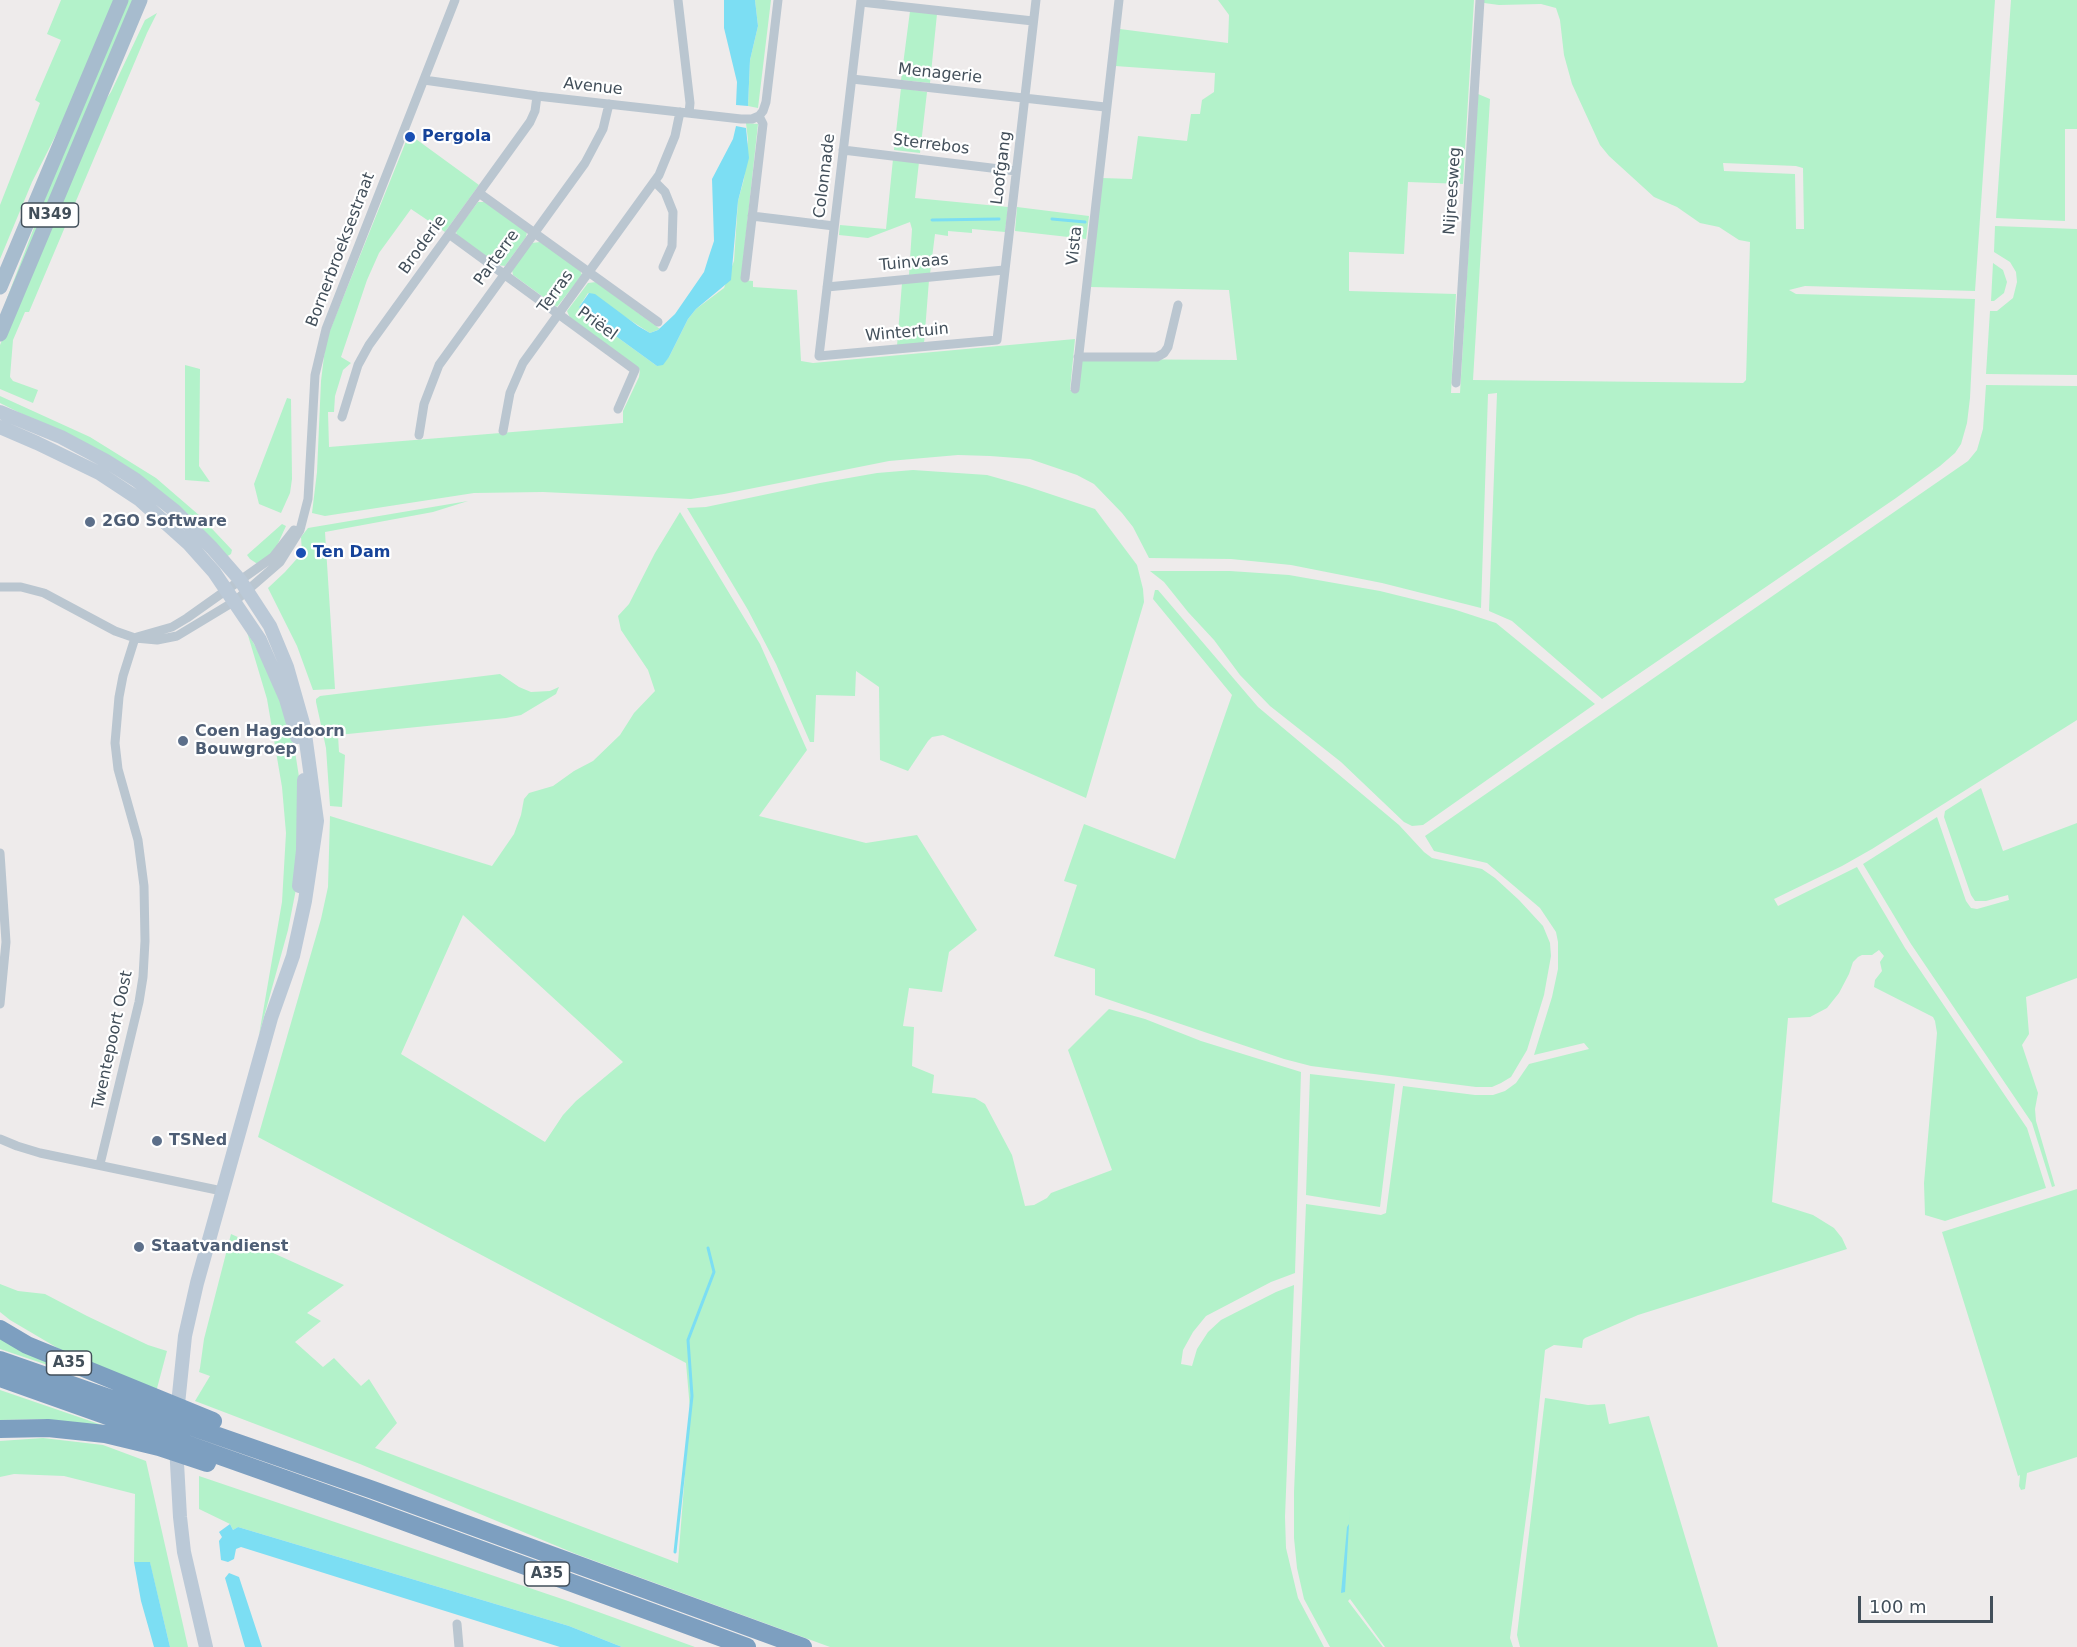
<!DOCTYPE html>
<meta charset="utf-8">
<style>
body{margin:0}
#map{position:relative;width:2077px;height:1647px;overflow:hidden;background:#eeebeb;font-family:"DejaVu Sans",sans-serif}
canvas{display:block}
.scale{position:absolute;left:1858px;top:1596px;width:135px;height:27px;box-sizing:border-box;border:3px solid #424f5a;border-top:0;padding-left:8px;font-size:18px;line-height:21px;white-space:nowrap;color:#424f5a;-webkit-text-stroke:4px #fff;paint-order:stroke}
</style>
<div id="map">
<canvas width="2077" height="1647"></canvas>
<div class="scale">100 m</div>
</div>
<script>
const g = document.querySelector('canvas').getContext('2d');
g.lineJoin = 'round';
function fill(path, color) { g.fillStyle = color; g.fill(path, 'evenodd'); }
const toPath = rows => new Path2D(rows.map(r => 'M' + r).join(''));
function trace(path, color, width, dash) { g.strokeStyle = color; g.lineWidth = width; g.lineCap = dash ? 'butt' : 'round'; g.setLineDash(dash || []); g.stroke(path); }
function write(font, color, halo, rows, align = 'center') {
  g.font = font + ' "DejaVu Sans",sans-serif'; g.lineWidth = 4.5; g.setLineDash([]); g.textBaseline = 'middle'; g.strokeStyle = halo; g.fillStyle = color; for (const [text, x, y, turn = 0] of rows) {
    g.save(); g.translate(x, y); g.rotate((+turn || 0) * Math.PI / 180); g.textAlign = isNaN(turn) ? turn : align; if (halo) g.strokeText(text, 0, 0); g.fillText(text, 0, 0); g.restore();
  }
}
const green = toPath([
 [61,0,115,0,59,129,32,182,0,259,0,205,40,103,35,100,61,40,47,34],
 [126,0,135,0,4,306,64,149],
 [755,0,771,0,758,108,748,106,750,60,758,26],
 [1218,0,1474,0,1463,184,1408,182,1404,254,1349,252,1349,291,1456,294,1451,393,1460,393,1478,94,1490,99,1473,380,1743,383,1746,380,1750,242,1739,240,1719,227,1700,223,1677,207,1654,197,1609,156,1600,145,1572,84,1564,55,1560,20,1556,8,1541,4,1499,5,1484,3,1484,0,1995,0,1975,291,1805,286,1789,290,1796,294,1975,299,1970,398,1967,423,1961,444,1955,453,1940,466,1896,498,1602,699,1512,621,1489,611,1497,393,1488,394,1481,608,1382,583,1291,565,1231,559,1149,558,1133,527,1122,513,1094,484,1077,475,1030,459,990,456,958,455,889,461,724,494,691,499,543,492,474,493,325,516,312,513,317,472,321,381,326,340,409,134,479,185,445,232,411,209,379,253,367,280,341,357,351,363,343,370,335,396,334,412,328,412,329,447,623,423,623,411,639,377,640,370,570,318,567,311,588,283,596,282,660,329,650,333,588,293,579,307,584,313,657,366,669,357,688,319,696,309,724,288,734,261,738,201,744,179,748,140,746,123,758,124,741,280,753,281,753,287,797,290,801,361,813,363,1075,339,1070,390,1078,389,1082,359,1237,360,1229,290,1090,287,1102,178,1132,179,1138,136,1187,141,1191,114,1200,114,1202,100,1214,92,1215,73,1115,66,1120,29,1228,43,1229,15],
 [1723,163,1796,166,1803,168,1804,229,1796,229,1795,174,1724,171],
 [2011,0,2077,0,2077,129,2065,129,2065,221,1996,218],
 [910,11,937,14,930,83,901,80],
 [157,13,147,33,29,312,25,312,13,340,10,377,13,381,38,390,33,403,0,389,0,345,98,111,111,92,145,20],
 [901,88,927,92,920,153,894,150],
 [893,159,919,162,915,198,1008,207,1005,232,972,229,972,233,948,231,948,236,935,234,930,274,909,275,912,229,910,222,868,238,839,235,840,225,886,229],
 [478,202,486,202,527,232,526,237,505,266,497,265,457,237,456,231],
 [1017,207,1089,216,1086,239,1015,231],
 [1995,226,2077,229,2077,375,1986,374,1990,311,1997,311,2013,298,2017,282,2016,272,2010,262,1994,252],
 [540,242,580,270,582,275,557,307,513,275,512,270,532,243],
 [1993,263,2003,270,2007,282,2004,293,1994,301,1991,301],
 [929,280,924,344,897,346,902,283],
 [185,365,200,369,199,466,210,482,185,480],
 [1986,385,2077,386,2077,720,1872,849,1842,866,1774,899,1778,906,1857,867,1905,948,2027,1128,2046,1188,1945,1221,1925,1215,1924,1183,1937,1033,1935,1021,1933,1017,1874,987,1875,980,1882,971,1880,962,1884,956,1879,950,1872,955,1862,955,1858,957,1853,962,1849,974,1839,993,1827,1008,1810,1017,1788,1018,1772,1202,1813,1215,1834,1228,1842,1238,1847,1249,1638,1315,1585,1338,1583,1340,1582,1348,1554,1345,1545,1350,1531,1480,1510,1638,1513,1647,1385,1647,1350,1599,1348,1601,1383,1647,1330,1647,1304,1599,1297,1568,1294,1538,1294,1492,1306,1204,1381,1215,1386,1213,1403,1086,1475,1095,1493,1095,1505,1091,1516,1083,1529,1064,1589,1049,1584,1043,1534,1055,1552,997,1558,969,1558,942,1556,932,1540,908,1487,863,1434,851,1425,836,1968,461,1977,450,1983,429],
 [0,396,90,437,156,478,200,516,232,550,231,554,226,557,182,513,30,418,0,403],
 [287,398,291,399,292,479,290,493,281,513,259,504,254,484],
 [913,470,987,475,1026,486,1095,509,1137,565,1143,589,1144,602,1086,798,943,735,932,737,928,741,908,771,880,760,879,687,856,671,855,696,816,695,814,742,810,742,776,664,748,610,687,508,706,507,820,483,877,473],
 [468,501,433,512,325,532,335,689,313,690,297,646,268,588,285,572,302,553,301,537,308,528],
 [680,512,760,644,807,750,759,816,866,843,917,835,977,930,949,952,942,992,909,988,903,1026,914,1027,912,1066,934,1075,932,1093,975,1098,985,1104,1012,1155,1025,1206,1034,1205,1047,1198,1051,1193,1112,1170,1068,1050,1109,1009,1145,1019,1201,1041,1301,1072,1295,1273,1271,1282,1206,1316,1193,1332,1183,1350,1181,1364,1192,1366,1197,1349,1208,1332,1221,1320,1276,1292,1294,1285,1285,1517,1286,1548,1298,1598,1324,1647,830,1647,576,1554,360,1464,195,1401,210,1376,199,1372,200,1368,204,1339,231,1234,344,1285,307,1313,321,1321,295,1342,323,1367,334,1358,361,1386,369,1379,397,1423,375,1448,678,1563,690,1409,686,1363,258,1137,321,919,328,887,330,816,492,866,514,834,521,815,524,799,529,793,553,786,574,771,593,761,620,735,634,713,655,691,648,670,621,630,618,616,629,604,655,553],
 [463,915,623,1062,576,1101,563,1115,545,1142,401,1054],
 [282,524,286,526,275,550,259,565,250,559,247,555],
 [1150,571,1230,571,1289,575,1380,591,1453,609,1496,623,1595,704,1423,825,1412,826,1404,822,1341,762,1270,706,1240,675,1214,640,1188,612,1164,582],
 [1155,590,1158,590,1258,707,1399,825,1424,852,1432,858,1482,869,1495,878,1519,900,1543,926,1550,943,1551,956,1544,995,1527,1050,1511,1077,1501,1083,1492,1087,1476,1087,1311,1066,1284,1059,1095,995,1095,969,1054,956,1077,885,1064,881,1084,824,1175,859,1232,695,1153,599],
 [247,632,271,673,284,712,294,745,302,796,297,884,288,930,259,1035,282,902,286,833,282,787,267,699],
 [500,674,519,687,531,692,550,691,559,687,556,694,521,715,506,718,338,735,339,752,345,755,342,807,330,806,326,748,316,702,316,699,320,696],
 [1981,788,2003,851,2077,823,2077,978,2026,997,2029,1034,2022,1045,2038,1093,2035,1109,2036,1121,2055,1186,2052,1187,2032,1123,1911,944,1863,864,1937,817,1966,901,1971,908,1977,909,2009,900,2008,895,1986,901,1975,901,1971,895,1944,817,1945,811],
 [1310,1074,1395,1084,1380,1207,1306,1195],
 [2077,1189,2077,1457,2027,1473,2025,1489,2021,1490,2019,1486,2020,1475,2018,1476,1942,1232],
 [0,1284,18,1291,45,1294,87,1316,148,1345,167,1351,156,1392,66,1353,10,1320,0,1312],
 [0,1335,107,1385,0,1349],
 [0,1390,102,1425,102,1426,44,1419,0,1420],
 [1545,1398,1588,1405,1605,1404,1609,1424,1649,1416,1718,1647,1520,1647,1517,1635],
 [43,1438,103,1445,146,1461,188,1647,170,1647,150,1563,134,1562,135,1494,64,1476,14,1474,0,1477,0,1441],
 [199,1476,568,1601,695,1647,622,1647,569,1626,238,1527,233,1530,230,1524,199,1509]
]);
const water = toPath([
 [724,0,755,0,758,26,750,60,748,106,736,105,737,82,724,28],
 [736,126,746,128,749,158,738,201,731,280,696,309,688,319,669,357,663,365,657,366,584,313,579,307,589,293,595,294,638,326,650,333,658,330,675,314,704,272,709,256,714,241,712,179,733,139],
 [1350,1508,1345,1592,1341,1593,1347,1527,1349,1524],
 [230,1524,233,1530,238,1527,569,1626,622,1647,560,1647,241,1547,236,1549,234,1559,228,1562,221,1560,219,1541,222,1537,219,1532],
 [134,1562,150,1562,170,1647,154,1647,141,1601],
 [229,1573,239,1577,262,1647,245,1647,225,1578]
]);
const stream = toPath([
 [1052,219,1085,222],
 [932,220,999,219],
 [675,1552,692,1396,688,1340,714,1272,708,1248]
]);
const minor = toPath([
 [678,0,690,103,689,113],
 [861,0,819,356,997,340,1036,0],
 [861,2,1033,21],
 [852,79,1105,107],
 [424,80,537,96,741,119,752,119,759,116],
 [759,116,763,111,766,102,778,0],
 [843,150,1016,171],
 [655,182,665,192,673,212,672,246,663,267],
 [479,193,658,322],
 [752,216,834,226],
 [449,234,635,370,618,409],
 [745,278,763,124,759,116],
 [827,287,1004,270],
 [1078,357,1157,357,1164,353,1168,347,1178,305],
 [1456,383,1480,0],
 [1075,389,1119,0],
 [342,417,358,365,369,345,530,122,535,111,537,96],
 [503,431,510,393,523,363,659,175,675,136,680,112],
 [419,435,424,404,439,365,585,163,603,129,609,104],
 [0,587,21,587,44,593,115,631,135,638,123,676,119,697,115,743,118,769,138,840,144,886,145,941,143,977,139,1002,100,1164],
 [137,637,172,627,187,618,273,557,294,530],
 [135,638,157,640,177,636,235,601,280,562,300,530,308,499,315,375,326,329,455,0],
 [0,853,6,942,0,1004],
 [0,1139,17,1146,40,1153,222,1191],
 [457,1624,459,1647]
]);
const secondary = toPath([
 [0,412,61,437,106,461,136,480,175,511,212,548,240,580,270,626,287,667,304,727,317,821,305,901,293,956,271,1018,197,1283,185,1336,177,1414],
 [0,427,37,443,99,473,140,500,189,544,214,572,260,640,286,699,297,737],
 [299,886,303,850,304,780],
 [176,1445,180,1517,184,1552,206,1647]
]);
const primary = toPath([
 [0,287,121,0],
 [0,334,140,0]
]);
const motorway = toPath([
 [0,1329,27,1345,213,1421],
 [0,1360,373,1490,803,1647],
 [0,1378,364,1507,747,1647],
 [0,1429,48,1428,105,1434,159,1447,207,1463]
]);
const markers = [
 [410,137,6,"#1a4fb4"],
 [90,522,6,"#5c6f8a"],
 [301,553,6,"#1a4fb4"],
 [183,741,6,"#5c6f8a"],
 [157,1141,6,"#5c6f8a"],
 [139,1247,6,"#5c6f8a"]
];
const shields = [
 [50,215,57],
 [69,1363,45],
 [547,1574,45]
];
const shieldNames = [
 ["N349",50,215],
 ["A35",69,1363],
 ["A35",547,1574]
];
const streetNames = [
 ["Menagerie",940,74,6],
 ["Avenue",593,87,6],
 ["Sterrebos",931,145,7],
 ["Loofgang",1002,168,-83],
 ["Colonnade",825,176,-83],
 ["Nijreesweg",1453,191,-86],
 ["Broderie",423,245,-54],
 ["Vista",1075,246,-84],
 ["Bornerbroeksestraat",341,250,-69],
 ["Parterre",497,258,-54],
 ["Tuinvaas",914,263,-5],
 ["Terras",556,292,-54],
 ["Priëel",597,324,36],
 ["Wintertuin",907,333,-5],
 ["Twentepoort Oost",113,1040,-78]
];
const transitNames = [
 ["Pergola",422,137],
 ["Ten Dam",313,553]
];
const serviceNames = [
 ["2GO Software",102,522],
 ["Coen Hagedoorn",195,732],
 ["Bouwgroep",195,750],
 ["TSNed",169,1141],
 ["Staatvandienst",151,1247]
];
fill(green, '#b3f2ca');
fill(water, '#7cdef3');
trace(stream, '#7cdef3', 3);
trace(minor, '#bac6d0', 9);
trace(secondary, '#bbc9d7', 14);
trace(primary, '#a7bcce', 15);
trace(motorway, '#7d9fc0', 18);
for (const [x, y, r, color] of markers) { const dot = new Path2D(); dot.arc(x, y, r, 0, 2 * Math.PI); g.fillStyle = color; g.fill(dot); trace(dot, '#fff', 2); }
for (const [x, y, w] of shields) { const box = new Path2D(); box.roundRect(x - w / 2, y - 12, w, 24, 4.5); g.fillStyle = '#fff'; g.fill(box); trace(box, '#424f5a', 1.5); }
write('bold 15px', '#424f5a', null, shieldNames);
write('16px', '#424f5a', '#fff', streetNames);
write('bold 16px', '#164399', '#fff', transitNames, 'left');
write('bold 16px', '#4e5e75', '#fff', serviceNames, 'left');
</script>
